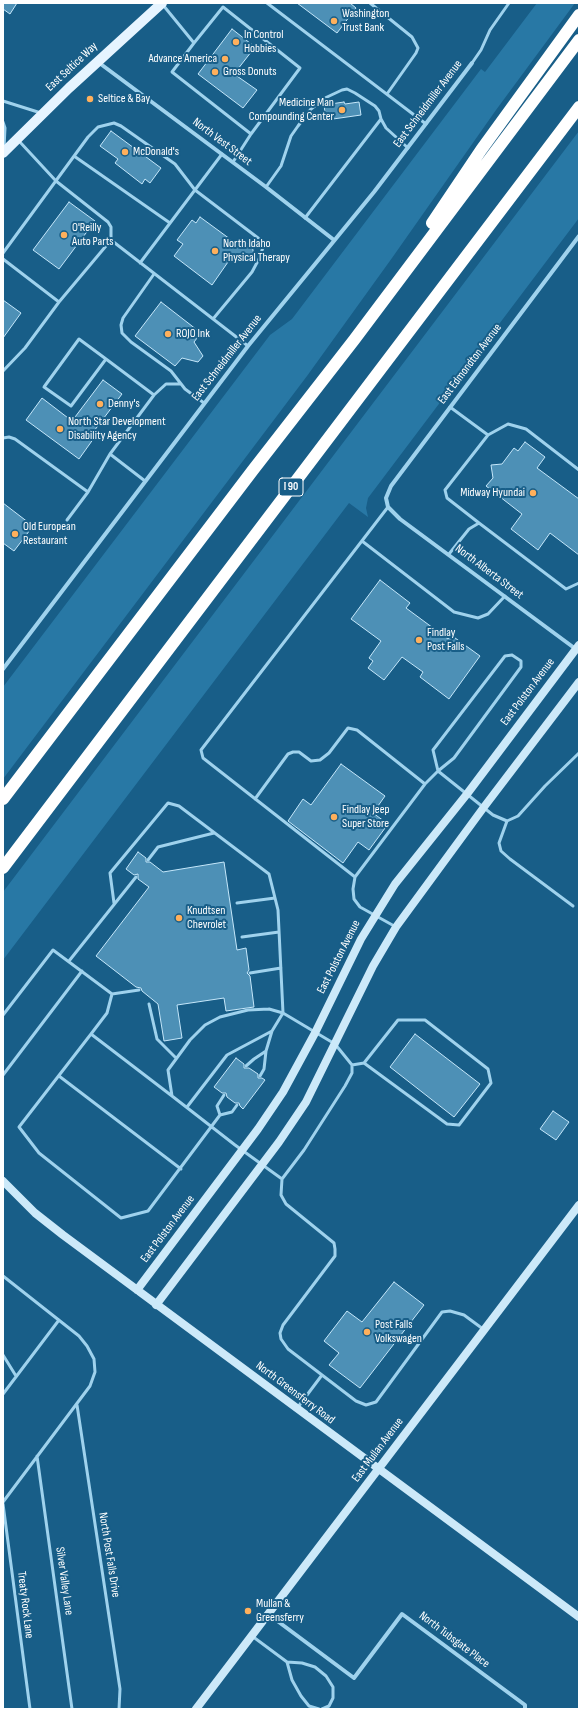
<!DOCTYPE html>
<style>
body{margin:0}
#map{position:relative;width:582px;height:1712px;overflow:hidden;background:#185e88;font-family:"Sofia Sans Condensed",sans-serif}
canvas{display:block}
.frame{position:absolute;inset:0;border:4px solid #fff;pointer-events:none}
</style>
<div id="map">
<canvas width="582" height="1712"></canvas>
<div class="frame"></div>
</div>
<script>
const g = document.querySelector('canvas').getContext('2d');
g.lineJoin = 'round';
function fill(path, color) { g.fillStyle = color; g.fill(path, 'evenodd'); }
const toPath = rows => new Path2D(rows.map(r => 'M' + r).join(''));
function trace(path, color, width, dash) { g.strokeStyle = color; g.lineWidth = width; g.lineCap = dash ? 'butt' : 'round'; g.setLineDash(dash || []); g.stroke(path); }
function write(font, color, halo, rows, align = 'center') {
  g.font = font + ' "Sofia Sans Condensed",sans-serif'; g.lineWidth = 4; g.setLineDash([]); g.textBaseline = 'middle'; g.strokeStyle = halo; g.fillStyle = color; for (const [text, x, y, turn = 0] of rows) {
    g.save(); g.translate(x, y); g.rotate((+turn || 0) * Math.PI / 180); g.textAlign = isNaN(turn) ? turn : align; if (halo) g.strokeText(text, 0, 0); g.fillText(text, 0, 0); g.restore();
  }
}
const green = toPath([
 [537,3,575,3,496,110,392,258,307,376,3,779,3,687,270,335,292,319,481,69,485,72],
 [579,131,579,218,368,498,366,508,368,517,349,503,3,960,3,892]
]);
const building = toPath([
 [3,3,17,3,10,14,3,9,3,3],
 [297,3,350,3,356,8,337,33,297,3],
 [232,29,255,47,234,74,257,90,243,108,198,74,232,29],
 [344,102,345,104,359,102,361,115,326,120,324,105,344,102],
 [111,131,161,168,150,183,145,179,142,184,115,163,118,159,100,146,111,131],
 [69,202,95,221,59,269,33,250,69,202],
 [200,217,230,239,231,246,252,243,254,258,228,262,212,285,174,256,183,244,177,240,192,220,196,223,200,217],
 [3,300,21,313,3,338,3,300],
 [161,302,201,333,194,342,203,356,198,362,182,358,175,366,135,336,161,302],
 [103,380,122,394,91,435,94,438,79,459,26,420,42,398,72,421,103,380],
 [525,442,545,457,537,468,579,499,579,555,550,533,538,550,511,529,522,514,486,486,493,478,491,465,502,464,514,448,518,451,525,442],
 [3,503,33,526,14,551,3,543,3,503],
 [380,580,410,603,406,608,448,639,451,635,480,656,449,699,420,677,423,672,402,657,384,680,368,668,373,661,369,658,381,641,351,619,380,580],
 [341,764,385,796,373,813,388,824,369,850,358,842,343,863,288,821,303,799,311,805,341,764],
 [138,852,146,858,146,862,150,862,163,872,224,862,237,950,246,948,249,970,247,973,250,976,254,1007,226,1011,224,998,177,1005,182,1038,164,1041,158,1004,142,991,141,988,136,987,96,956,149,887,138,879,138,874,134,875,126,869,138,852],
 [415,1034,480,1084,454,1117,390,1067,415,1034],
 [236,1058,244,1064,244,1068,249,1068,258,1074,258,1078,262,1078,265,1080,243,1109,240,1106,239,1103,235,1103,227,1097,226,1093,222,1093,214,1087,236,1058],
 [553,1111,569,1122,556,1140,540,1129,553,1111],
 [394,1282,424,1305,360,1388,329,1365,339,1353,324,1341,347,1311,362,1322,394,1282]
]);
const lane = toPath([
 [267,3,426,124],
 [370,3,412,37,418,48,416,53,387,94],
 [163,5,194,43,172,72,251,134,233,162],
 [194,43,223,7,300,68,251,134],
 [472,63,481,50,490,30,509,3],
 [3,101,41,113],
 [3,122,5,128,4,148],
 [19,141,56,181,108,222,111,227,111,240],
 [74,156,170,223],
 [266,187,281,166,291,136,298,126,311,109,325,98,342,90,347,89,355,93,375,106,379,111,381,119,386,128,408,148],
 [305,218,381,119],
 [3,253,88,137,98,127,114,123,121,126,175,164,195,190,262,241,263,247,260,257,252,272,213,319],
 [3,259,59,302],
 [140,263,222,154],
 [154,274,123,318,121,325,122,333,131,342,171,371,185,389,204,403],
 [106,359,71,406,44,387,79,339,106,359,154,395],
 [3,371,25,348,59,302,111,240,248,346],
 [450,407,488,435,508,424,526,429,579,470],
 [3,438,9,437,15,439,88,492,110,454,154,395,166,384,181,384],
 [110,454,145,481],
 [67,520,88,492],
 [479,523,447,498,445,490,488,435],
 [362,541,454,612,478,618,488,614,505,596],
 [449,554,469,529,479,523,566,589,579,583],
 [512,655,521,661,521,667,454,758,438,771,433,750,505,656,512,655],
 [255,799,288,754,293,752,299,752,311,761,320,760,329,753,348,728,357,730,425,784],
 [507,821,499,843,501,851,510,859,573,906],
 [148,860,158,847,214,833],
 [355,877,203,758,201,750,388,507],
 [114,903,110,873,168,803,179,806,269,874,278,910,283,1013,272,1031,227,1055,187,1107],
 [237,903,275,898],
 [396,927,360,907,354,899,353,889,355,877,425,784,438,771,493,815,507,821,518,816,545,786,579,753],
 [242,937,279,932],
 [69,961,136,877],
 [250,973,281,968],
 [112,994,139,990],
 [149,1004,157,1039,176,1058],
 [269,1009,283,1013,335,1044,352,1065,352,1073,345,1086,304,1150,282,1179,235,1145,172,1096,168,1070,190,1040,205,1025,220,1017,248,1010,269,1009],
 [3,1015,53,950,112,994,107,1013,91,1034],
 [352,1065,364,1063,447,1124,459,1125,491,1083,488,1069,425,1020,398,1020,364,1063],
 [246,1066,254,1059,266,1051],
 [3,1075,82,971],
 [59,1076,181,1169],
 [260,1076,264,1069,266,1051,272,1031],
 [172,1096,91,1034,19,1127,39,1153,121,1218,148,1211,220,1115,232,1112,237,1105],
 [220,1115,217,1106,224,1095],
 [282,1179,281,1195,286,1204,334,1243,335,1249,335,1256,283,1325,280,1333,281,1339,288,1349,356,1401,366,1405,376,1402,442,1312,450,1311,464,1315,483,1329],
 [3,1276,79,1336,87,1346,94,1359,95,1372,90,1386,3,1502],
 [3,1355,16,1376],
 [3,1394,59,1320],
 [77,1405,120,1689,119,1709],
 [298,1407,322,1375],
 [37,1456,72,1709],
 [3,1504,30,1709],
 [252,1636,287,1662,302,1663,315,1667,326,1676,333,1687,333,1698,329,1706,322,1709],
 [287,1662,292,1680,301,1696,309,1706,319,1709]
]);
const street = toPath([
 [98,62,266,187,334,240],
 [577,650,400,519,388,507,386,498,391,486,579,236],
 [3,669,248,346,374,192,472,63],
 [268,1614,354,1678,402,1614,525,1705,525,1709]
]);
const secondary = toPath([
 [3,1181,35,1213,63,1235,579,1617],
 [137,1290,258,1129,283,1092,315,1033,361,939,395,884,467,794,579,645],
 [156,1305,279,1142,306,1102,373,966,396,927,484,807,579,682],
 [196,1709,579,1205]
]);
const primary = toPath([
 [3,153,69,88,162,3]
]);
const highway = toPath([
 [432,223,481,150,579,15],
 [3,799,253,470,354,340,579,40],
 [3,868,579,107]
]);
const markers = [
 [334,21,4,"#ffb05c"],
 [236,42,4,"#ffb05c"],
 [225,59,4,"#ffb05c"],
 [215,72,4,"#ffb05c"],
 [90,99,4,"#ffb05c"],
 [342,110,4,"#ffb05c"],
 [125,152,4,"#ffb05c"],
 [64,235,4,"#ffb05c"],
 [215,251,4,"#ffb05c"],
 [168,334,4,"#ffb05c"],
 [100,404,4,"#ffb05c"],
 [60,429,4,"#ffb05c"],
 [533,493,4,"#ffb05c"],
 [15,534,4,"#ffb05c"],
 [419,640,4,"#ffb05c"],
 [334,817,4,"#ffb05c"],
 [179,918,4,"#ffb05c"],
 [367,1332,4,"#ffb05c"],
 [248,1611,4,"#ffb05c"]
];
const shields = [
 [291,487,24]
];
const shieldNames = [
 ["I 90",291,487]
];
const poiNames = [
 ["Washington",342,14],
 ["Trust Bank",342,28],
 ["In Control",244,35],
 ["Hobbies",244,49],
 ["Advance America",217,59,"right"],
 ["Gross Donuts",223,72],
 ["Seltice & Bay",98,99],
 ["Medicine Man",334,103,"right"],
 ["Compounding Center",334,117,"right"],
 ["McDonald's",133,152],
 ["O'Reilly",72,228],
 ["Auto Parts",72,242],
 ["North Idaho",223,244],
 ["Physical Therapy",223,258],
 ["ROJO Ink",176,334],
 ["Denny's",108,404],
 ["North Star Development",68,422],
 ["Disability Agency",68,436],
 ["Midway Hyundai",525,493,"right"],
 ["Old European",23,527],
 ["Restaurant",23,541],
 ["Findlay",427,633],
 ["Post Falls",427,647],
 ["Findlay Jeep",342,810],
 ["Super Store",342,824],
 ["Knudtsen",187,911],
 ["Chevrolet",187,925],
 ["Post Falls",375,1325],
 ["Volkswagen",375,1339],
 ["Mullan &",256,1604],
 ["Greensferry",256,1618]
];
const streetNames = [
 ["East Seltice Way",72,67,-43],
 ["East Schneidmiller Avenue",428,104,-53],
 ["North Vest Street",222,142,37],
 ["East Schneidmiller Avenue",227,358,-52],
 ["East Edmondton Avenue",470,364,-53],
 ["North Alberta Street",489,572,37],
 ["East Polston Avenue",528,692,-53],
 ["East Polston Avenue",339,957,-63],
 ["East Polston Avenue",168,1229,-53],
 ["North Greensferry Road",295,1393,37],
 ["East Mullan Avenue",378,1450,-53],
 ["North Post Falls Drive",109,1555,81],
 ["Silver Valley Lane",64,1581,82],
 ["Treaty Rock Lane",25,1605,83],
 ["North Tubsgate Place",454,1640,37]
];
fill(green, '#2878a5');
fill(building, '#4d90b6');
trace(building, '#c5e7fa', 1);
trace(lane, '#9fd2ed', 3);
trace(street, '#9fd2ed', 4);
trace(secondary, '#cce9f9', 8);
trace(primary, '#e6f4ff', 10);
trace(highway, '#fff', 12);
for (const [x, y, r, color] of markers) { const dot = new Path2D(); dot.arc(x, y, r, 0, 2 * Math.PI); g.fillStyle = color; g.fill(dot); trace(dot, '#185e88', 1.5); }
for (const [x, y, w] of shields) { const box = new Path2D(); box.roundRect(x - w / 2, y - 9, w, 18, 3); g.fillStyle = '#185e88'; g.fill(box); trace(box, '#fff', 1); }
write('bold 11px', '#fff', null, shieldNames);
write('12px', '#fff', '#185e88', poiNames, 'left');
write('12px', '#fff', '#185e88', streetNames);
</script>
